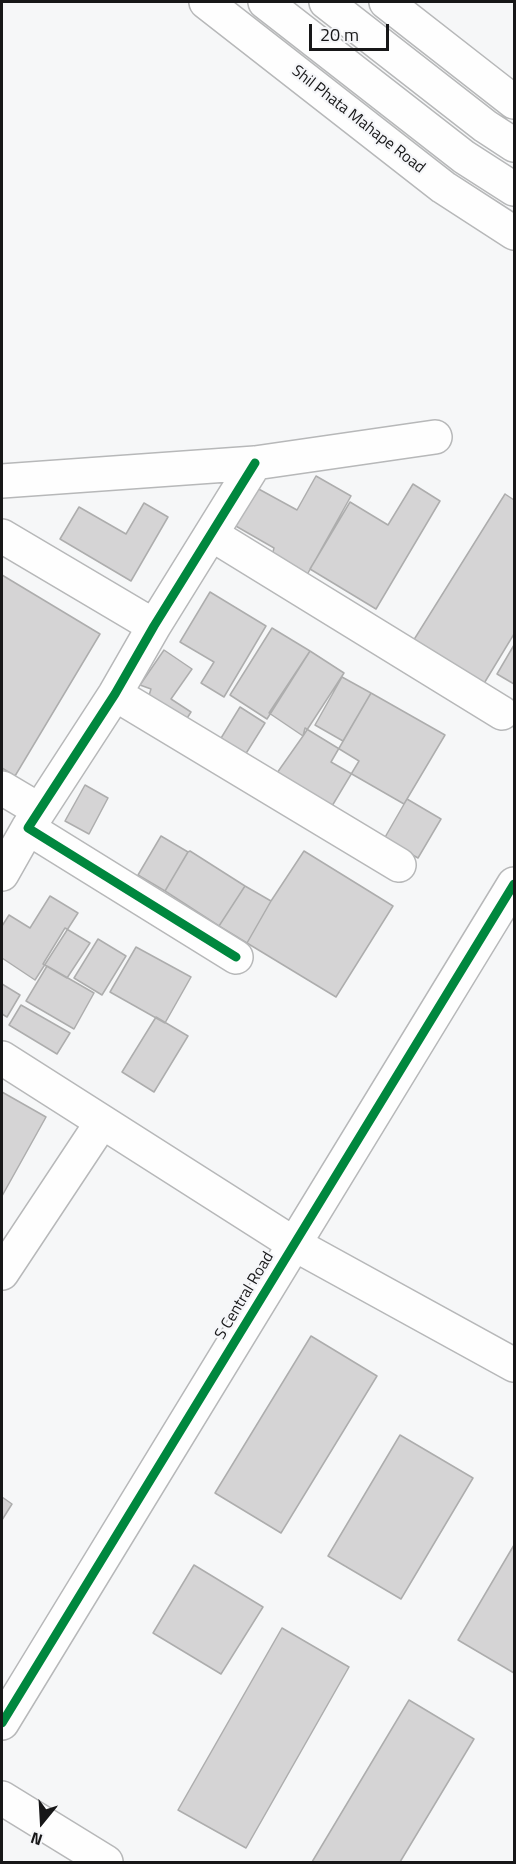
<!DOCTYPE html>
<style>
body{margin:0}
#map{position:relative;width:516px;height:1864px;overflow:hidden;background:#f6f7f8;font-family:"Titillium Web",sans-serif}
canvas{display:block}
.frame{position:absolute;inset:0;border:3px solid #171718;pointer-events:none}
.north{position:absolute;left:12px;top:1792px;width:60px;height:60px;-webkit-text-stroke:4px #f5f6f9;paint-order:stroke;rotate:198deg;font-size:16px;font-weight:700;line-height:24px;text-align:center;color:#171718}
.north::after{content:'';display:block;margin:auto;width:21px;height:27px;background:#171718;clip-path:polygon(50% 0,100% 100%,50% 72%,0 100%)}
.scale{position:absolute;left:309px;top:24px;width:80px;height:27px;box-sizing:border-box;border:3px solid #171718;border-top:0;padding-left:8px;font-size:18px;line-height:21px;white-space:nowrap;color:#171718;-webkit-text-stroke:4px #f5f6f9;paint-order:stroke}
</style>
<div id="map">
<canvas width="516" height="1864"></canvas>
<div class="frame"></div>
<div class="north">N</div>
<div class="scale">20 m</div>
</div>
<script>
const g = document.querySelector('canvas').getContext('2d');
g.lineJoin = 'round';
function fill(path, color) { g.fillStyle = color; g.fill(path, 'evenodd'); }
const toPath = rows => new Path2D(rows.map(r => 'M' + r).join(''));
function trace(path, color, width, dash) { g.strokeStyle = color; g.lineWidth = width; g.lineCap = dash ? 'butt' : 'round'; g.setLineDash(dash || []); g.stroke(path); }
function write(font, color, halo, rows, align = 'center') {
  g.font = font + ' "Titillium Web",sans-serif'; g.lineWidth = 4.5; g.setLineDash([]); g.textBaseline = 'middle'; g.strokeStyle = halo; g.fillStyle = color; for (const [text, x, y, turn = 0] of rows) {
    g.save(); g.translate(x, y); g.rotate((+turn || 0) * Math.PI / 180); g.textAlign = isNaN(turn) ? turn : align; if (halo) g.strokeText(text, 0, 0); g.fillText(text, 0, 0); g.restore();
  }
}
const building = toPath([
 [316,476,351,496,303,582,270,564,274,548,234,525,255,487,297,510,316,476],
 [413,484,440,501,376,609,310,569,350,502,388,525,413,484],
 [505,494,514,500,514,634,480,690,410,646,505,494],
 [144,503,168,517,131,581,60,539,79,507,126,534,144,503],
 [2,575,100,634,15,776,2,768,2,575],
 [210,592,266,626,224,697,201,683,214,662,180,642,210,592],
 [272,628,310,651,267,719,230,695,272,628],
 [514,645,514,684,497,674,514,645],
 [164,650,192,669,171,699,191,712,182,726,147,702,151,689,140,685,164,650],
 [310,651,344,673,303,736,269,713,310,651],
 [342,677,371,693,343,741,315,725,342,677],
 [371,693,445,735,404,804,331,762,371,693],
 [240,707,265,723,240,763,215,748,240,707],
 [305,728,359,761,332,806,277,773,303,736,305,728],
 [85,785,108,798,89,834,65,821,85,785],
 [407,799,441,819,418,858,384,839,407,799],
 [161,836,188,852,165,891,138,875,161,836],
 [190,851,245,886,219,926,165,891,188,852,190,851],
 [304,851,393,906,336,997,247,943,271,901,304,851],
 [245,886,271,901,247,943,219,926,245,886],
 [50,896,78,913,35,980,2,958,2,926,9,915,30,928,50,896],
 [65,928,90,943,67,978,43,964,65,928],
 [98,939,126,956,102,995,74,978,98,939],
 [136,947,191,977,165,1023,110,992,136,947],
 [47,966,94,993,74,1029,26,1001,47,966],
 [2,984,20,995,7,1017,2,1014,2,984],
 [21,1005,70,1033,57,1054,9,1025,21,1005],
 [156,1017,188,1036,154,1092,122,1072,156,1017],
 [2,1092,46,1117,2,1196,2,1092],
 [311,1336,377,1376,281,1533,215,1493,311,1336],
 [400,1435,473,1478,401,1599,328,1556,400,1435],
 [2,1497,12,1504,2,1520,2,1497],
 [514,1545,514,1673,458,1640,514,1545],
 [194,1565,263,1607,221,1674,153,1633,194,1565],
 [282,1628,349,1667,246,1848,178,1810,282,1628],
 [409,1700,474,1739,400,1862,312,1862,409,1700]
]);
const minor = toPath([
 [2,481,255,463,435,437],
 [211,534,502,713],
 [2,536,154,626],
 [115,694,399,865],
 [2,788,39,810],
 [2,874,28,828],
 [236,957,28,828,115,694,154,626,255,463],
 [2,1058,294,1244,514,1365],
 [2,1273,102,1122],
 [2,1723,514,884],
 [2,1798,106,1862]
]);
const major = toPath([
 [206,2,443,187,514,233],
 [265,2,464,157,514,189],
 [326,2,485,126,514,145],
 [386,2,514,102]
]);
const cycleway = toPath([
 [236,957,28,828,115,694,154,626,255,463],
 [2,1723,514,884]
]);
const streetNames = [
 ["Shil Phata Mahape Road",358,120,38],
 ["S Central Road",245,1296,-59]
];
fill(building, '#d5d4d5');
trace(building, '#adadad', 1.5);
trace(minor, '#b7b8b9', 36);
trace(major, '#b7b8b9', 36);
trace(minor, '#fefefe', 33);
trace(major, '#fefefe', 33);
trace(cycleway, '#00873e', 9);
write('16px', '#171718', '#f5f6f9', streetNames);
</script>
